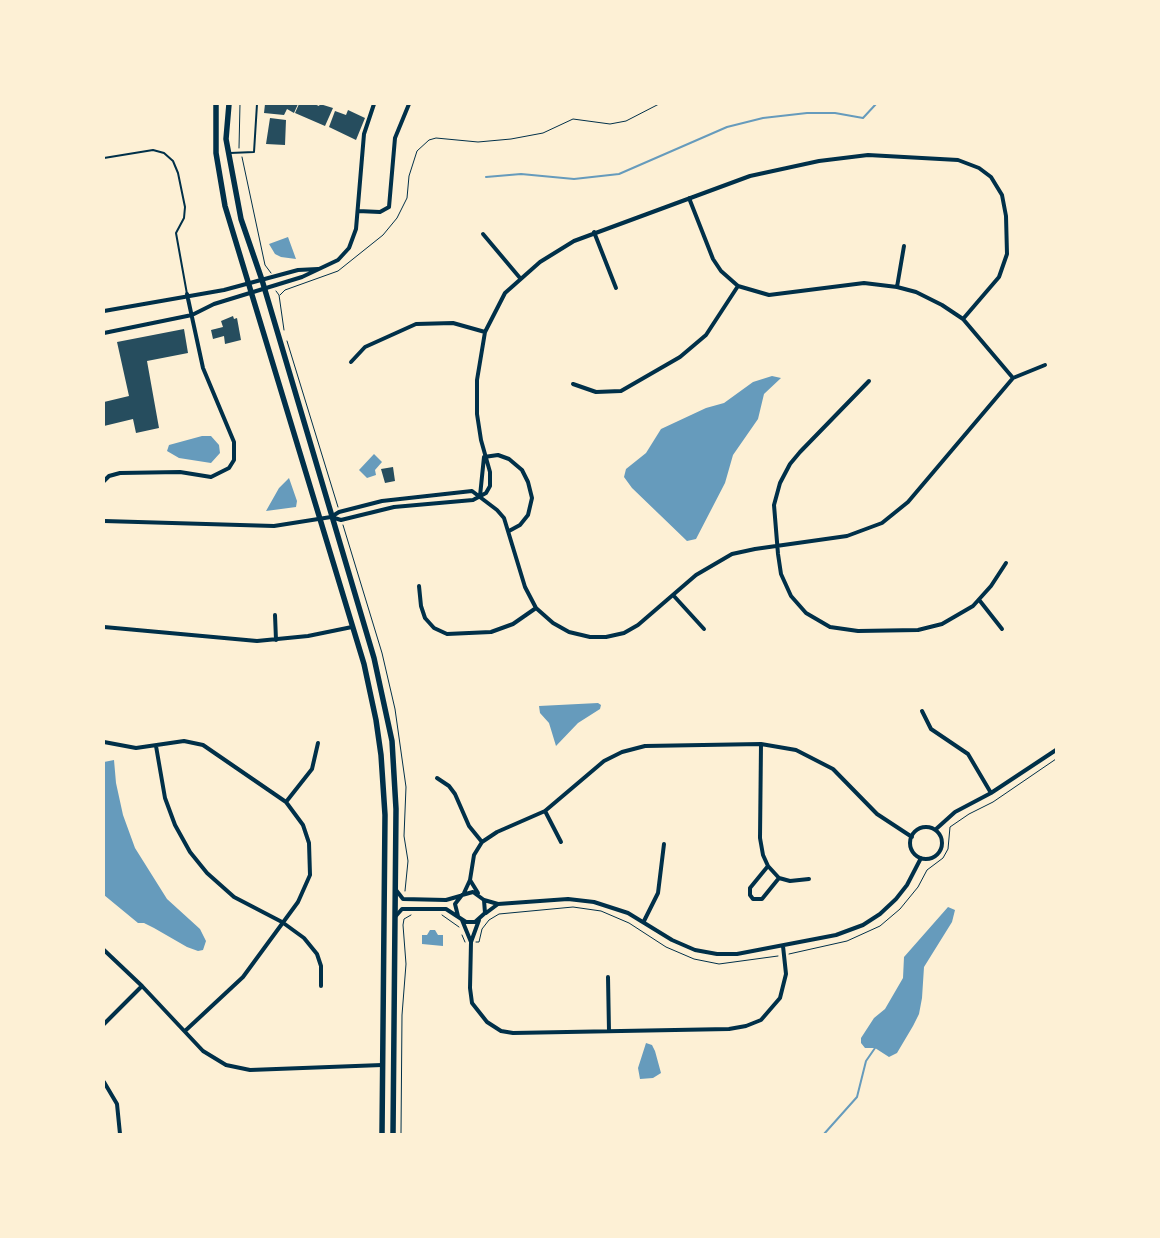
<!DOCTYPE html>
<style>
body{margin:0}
#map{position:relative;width:1160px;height:1238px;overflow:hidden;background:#fdf0d5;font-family:"Noto Sans",sans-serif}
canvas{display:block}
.frame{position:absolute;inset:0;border:105px solid #fdf0d5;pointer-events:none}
</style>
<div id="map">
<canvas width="1160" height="1238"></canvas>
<div class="frame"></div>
</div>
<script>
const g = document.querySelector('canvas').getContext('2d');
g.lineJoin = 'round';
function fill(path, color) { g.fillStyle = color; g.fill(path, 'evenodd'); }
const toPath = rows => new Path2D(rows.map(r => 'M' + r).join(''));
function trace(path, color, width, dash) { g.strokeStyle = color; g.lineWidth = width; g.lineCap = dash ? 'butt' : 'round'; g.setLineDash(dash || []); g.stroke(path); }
const water = toPath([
 [288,237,296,259,281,257,275,254,269,244],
 [772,376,781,378,764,394,758,419,733,455,725,483,696,539,687,541,632,488,624,477,626,469,646,453,661,429,706,408,724,403,753,382],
 [202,436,211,436,219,445,220,453,211,463,179,458,167,451,169,445],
 [374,454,382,462,375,470,376,475,367,478,359,470],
 [289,478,297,501,296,507,266,511,279,488],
 [598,703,601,705,600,709,578,723,556,746,549,723,540,713,539,706],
 [114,760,116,783,123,815,135,848,167,899,200,929,206,941,203,950,198,951,187,947,154,928,144,923,138,923,104,895,104,762],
 [948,907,955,910,952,922,924,967,922,998,919,1014,913,1026,897,1053,889,1057,875,1048,865,1048,861,1043,861,1038,874,1018,885,1009,903,978,904,957],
 [430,930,435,930,438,935,443,935,443,946,422,944,422,935,427,935],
 [646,1043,652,1045,655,1051,661,1073,653,1078,640,1079,638,1068]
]);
const stream = toPath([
 [486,177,521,174,574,179,619,174,727,127,763,118,807,113,835,113,863,118,876,104],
 [824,1134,857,1097,866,1061,875,1048]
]);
const building = toPath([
 [265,104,298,104,294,113,287,109,284,115,264,113],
 [299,104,314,104,319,106,320,104,333,108,325,126,295,113],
 [348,110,365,118,356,140,329,127,335,111,346,115],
 [270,118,286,120,285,145,266,144],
 [233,316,234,319,237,318,241,340,225,344,224,336,213,339,211,330,223,327,221,321],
 [184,329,188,353,147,361,159,428,136,433,133,419,104,426,104,402,129,396,117,342],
 [393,467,395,481,385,483,381,469]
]);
const path = toPath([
 [239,148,240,104],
 [242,157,265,265,271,273],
 [276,291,279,295,284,330],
 [280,295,285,290,338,271,383,235,397,218,407,198,409,176,417,151,429,140,436,138,478,142,511,139,543,133,573,119,610,124,626,121,659,104],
 [287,341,338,507],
 [343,525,382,653,395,709,406,787,404,836,408,861,405,891],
 [442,915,459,927],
 [462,935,465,942],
 [476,942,479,942,482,929,489,920,499,914,573,907,601,911,629,923,666,947,694,959,719,964,778,956],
 [789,954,847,941,880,926,900,909,918,887,927,870,943,858,948,849,950,827,969,814,993,802,1056,759],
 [401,1134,402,1015,406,964,403,925,404,919,411,915]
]);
const service = toPath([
 [230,153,254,152,257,104],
 [104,158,153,150,164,153,173,161,178,173,185,207,184,218,176,233,187,294]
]);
const minor = toPath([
 [689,198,713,259,721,271,738,286,769,295,864,283,897,287,916,292,942,305,963,319,1013,378],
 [358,211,380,212,389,207,395,138,409,104],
 [594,232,616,288],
 [483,234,520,278],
 [897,287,904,246],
 [104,311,224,290,298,270,318,269],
 [104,333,192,315,214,304,302,277,338,260,349,248,356,229,364,134,374,104],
 [351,362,365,347,416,324,453,323,485,332],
 [869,381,800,452,790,464,780,483,774,505,778,554,781,574,791,596,806,613,830,627,858,631,918,630,942,624,973,606,991,586,1006,563],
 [573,384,596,392,621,391,680,357,706,335,738,286],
 [484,457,498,455,509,459,522,470,528,482,532,498,528,515,520,525,509,531],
 [104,481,109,476,120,473,180,472,211,477,229,468,234,460,234,442,203,368,187,294],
 [480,496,484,457],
 [331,517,341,520,394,507,473,500,486,493,490,486,490,472,481,440,477,414,477,380,485,332,505,293,540,262,574,241,750,176,819,161,868,155,958,160,979,168,991,177,1002,195,1006,216,1007,254,999,277,963,319],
 [104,521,274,526,331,517,339,512,382,501,472,491,497,510,504,518,525,587,536,608,553,623,569,632,590,637,606,637,624,633,638,625,696,575,732,554,755,549,847,536,882,523,908,502,1013,378,1045,365],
 [419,586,421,606,425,618,434,628,447,634,491,632,513,624,536,608],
 [673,595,704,629],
 [980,601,1002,629],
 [275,615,276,640],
 [104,627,257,641,308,636,352,627],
 [922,711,931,729,968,754,991,793],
 [104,742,136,748,184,741,203,745,286,802,303,825,309,843,310,875,298,902,243,977,185,1031],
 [761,744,760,838,763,855,768,866,779,878,790,881,809,879],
 [156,746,165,798,175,825,190,852,207,873,234,897,282,922,304,938,317,954,321,966,321,986],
 [437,778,449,786,455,794,469,826,482,842],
 [286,802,312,769,318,743],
 [545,811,561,842],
 '910 843a16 16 0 1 1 32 0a16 16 0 1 1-32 0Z',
 [935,830,955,812,991,793,1056,750],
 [768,866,750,888,750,895,753,899,762,899,779,878],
 [470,880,478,893],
 [396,890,403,899,446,900,460,896],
 [464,893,470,880,474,855,482,842,497,832,545,811,604,761,622,752,645,746,761,744,796,750,833,769,877,814,912,837],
 [484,900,498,904,568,899,594,902,628,913,672,940,695,950,717,954,737,954,836,935,863,925,880,914,896,899,907,885,921,858],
 [486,913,498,904],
 [395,917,402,909,446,909,466,922,475,922,485,913,484,900,473,892,462,895,455,904,458,916],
 [462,920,471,942],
 [479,920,471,942,470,988,472,1003,487,1022,501,1031,513,1033,729,1029,746,1026,761,1020,780,998,786,974,783,946],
 [644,921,658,893,664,844],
 [104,950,142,986,203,1051,226,1065,250,1070,382,1065],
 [608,977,609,1031],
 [104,1024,142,986],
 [104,1082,117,1104,120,1134]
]);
const primary = toPath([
 [216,104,216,153,225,206,364,664,376,720,381,755,385,815,382,1134],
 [229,104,226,139,241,219,262,280,374,658,392,741,396,809,393,1134]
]);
fill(water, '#669bbc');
trace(stream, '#669bbc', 2);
fill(building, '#264d5e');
trace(path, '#003049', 1);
trace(service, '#003049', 2);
trace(minor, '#003049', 4);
trace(primary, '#003049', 5.5);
</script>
